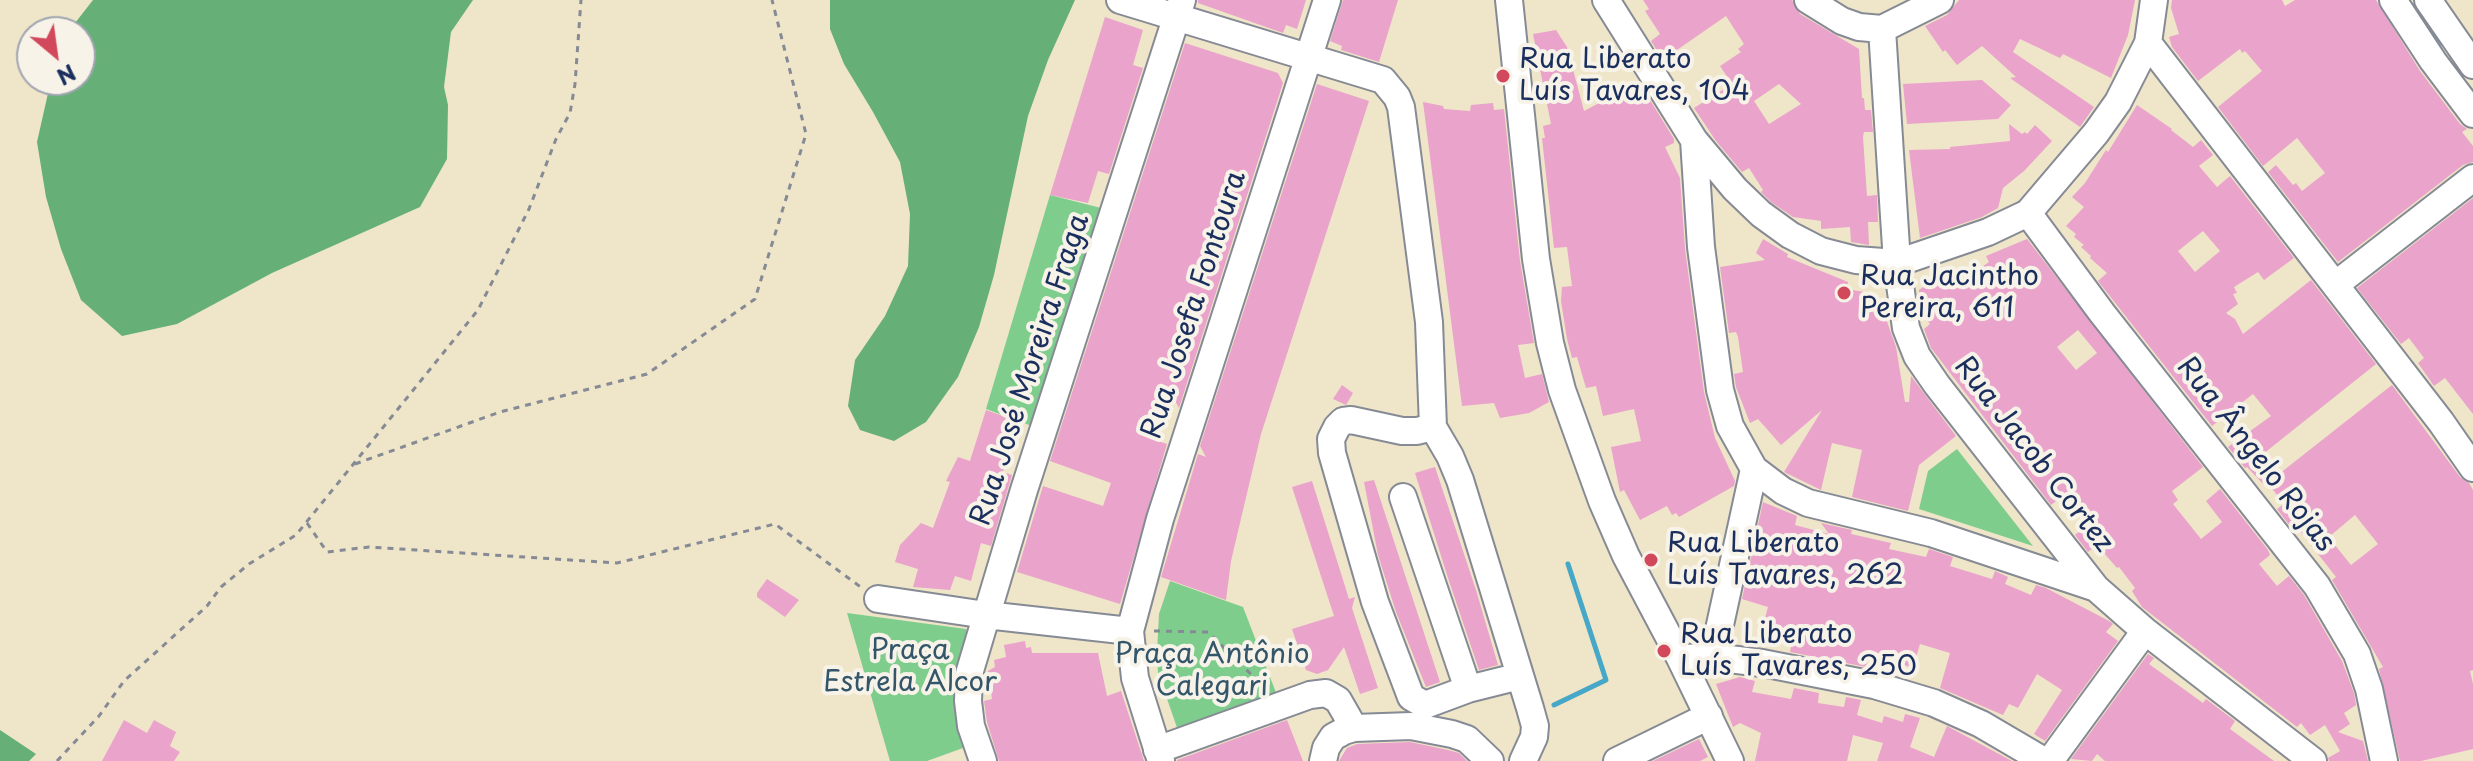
<!DOCTYPE html>
<meta charset="utf-8">
<style>
body{margin:0}
#map{position:relative;width:2473px;height:761px;overflow:hidden;background:#efe5c9;font-family:"Playpen Sans",sans-serif}
canvas{display:block}
.north{position:absolute;left:16px;top:16px;width:80px;height:80px;box-sizing:border-box;background:#f7f3e8;border:2px solid #9fa5b1;border-radius:50%;rotate:151deg;font-size:22px;font-weight:700;line-height:32px;text-align:center;color:#1b2f5e}
.north::after{content:'';display:block;margin:auto;width:28px;height:36px;background:#d1495b;clip-path:polygon(50% 0,100% 100%,50% 72%,0 100%)}
</style>
<div id="map">
<canvas width="2473" height="761"></canvas>
<div class="north">N</div>
</div>
<script>
const g = document.querySelector('canvas').getContext('2d');
g.lineJoin = 'round';
function fill(path, color) { g.fillStyle = color; g.fill(path, 'evenodd'); }
const toPath = rows => new Path2D(rows.map(r => 'M' + r).join(''));
function trace(path, color, width, dash) { g.strokeStyle = color; g.lineWidth = width; g.lineCap = dash ? 'butt' : 'round'; g.setLineDash(dash || []); g.stroke(path); }
function write(font, color, halo, rows, align = 'center') {
  g.font = font + ' "Playpen Sans",sans-serif'; g.lineWidth = 8; g.setLineDash([]); g.textBaseline = 'middle'; g.strokeStyle = halo; g.fillStyle = color; for (const [text, x, y, turn = 0] of rows) {
    g.save(); g.translate(x, y); g.rotate((+turn || 0) * Math.PI / 180); g.textAlign = isNaN(turn) ? turn : align; if (halo) g.strokeText(text, 0, 0); g.fillText(text, 0, 0); g.restore();
  }
}
const green = toPath([
 [1050,195,1101,208,1032,426,986,409],
 [1957,449,2033,546,1919,509,1928,471],
 [1170,581,1243,607,1280,703,1181,739,1158,673,1157,652,1159,614],
 [847,613,966,629,967,633,957,663,954,689,957,729,963,748,927,761,890,761]
]);
const forest = toPath([
 [93,0,473,0,451,32,444,87,448,105,447,159,420,207,272,273,177,324,122,336,81,300,61,249,46,197,37,142,51,80,80,80,80,32,68,32],
 [830,0,1075,0,1048,60,1028,116,994,275,979,327,958,377,926,422,894,441,860,430,848,406,855,360,885,316,908,266,910,214,900,162,873,112,844,64,830,29],
 [0,730,36,754,29,761,0,761]
]);
const stream = toPath([
 [2414,8,2443,44],
 [1554,705,1606,680,1568,564]
]);
const building = toPath([
 [1198,0,1306,0,1297,29,1286,25,1283,33,1198,3],
 [1343,0,1398,0,1379,62,1341,50,1342,46,1330,41],
 [1643,0,1792,0,1800,14,1859,49,1862,98,1864,98,1865,110,1871,110,1873,132,1864,132,1863,137,1867,196,1877,195,1878,222,1868,222,1869,245,1851,242,1850,227,1821,229,1821,221,1793,217,1771,202,1761,192,1763,190,1749,168,1742,172,1716,141,1694,108,1732,84,1720,66,1741,52,1738,49,1744,44,1726,16,1674,52,1682,63,1670,71,1651,41,1660,34,1645,11,1649,9],
 [1779,84,1801,104,1769,124,1754,101],
 [1959,0,2135,0,2128,35,2111,78,2063,54,2060,58,2020,39,2013,52,2094,107,2080,127,2010,78,2016,77,1982,46,1957,65,1945,50,1943,52,1925,26,1947,15],
 [2172,0,2282,0,2285,6,2295,0,2376,0,2420,71,2460,124,2467,129,2462,132,2473,146,2473,162,2463,165,2338,262,2268,172,2276,165,2293,185,2296,183,2302,191,2325,173,2297,138,2263,166,2218,107,2262,71,2245,51,2242,53,2240,49,2198,81,2172,47,2169,37,2179,34,2171,8],
 [1105,17,1143,30,1133,65,1143,68,1109,174,1098,171,1088,203,1050,195],
 [1556,30,1567,47,1584,111,1639,82,1674,139,1674,143,1665,147,1680,178,1685,249,1704,392,1715,438,1735,481,1734,486,1679,517,1676,513,1672,515,1667,506,1640,520,1624,490,1620,492,1611,447,1641,441,1634,409,1603,416,1596,386,1586,388,1577,357,1572,358,1567,339,1561,301,1562,287,1572,286,1567,247,1554,248,1542,138,1545,138,1543,126,1551,124,1533,34],
 [1185,43,1278,73,1283,83,1179,408,1172,395,1160,433,1158,441,1167,444,1120,604,1017,572,1043,486,1103,506,1111,483,1050,461],
 [1982,80,2011,105,1998,119,1907,124,1903,84],
 [1317,84,1369,101,1261,434,1231,561,1226,600,1161,577,1198,454,1206,457,1200,446],
 [1423,102,1443,106,1444,109,1470,111,1471,105,1493,103,1494,110,1504,109,1520,261,1534,343,1518,345,1525,378,1542,374,1549,402,1529,413,1500,418,1494,403,1462,406],
 [2137,105,2172,129,2171,130,2193,147,2201,140,2213,155,2199,166,2217,187,2230,176,2294,258,2264,280,2258,272,2234,287,2237,293,2233,294,2238,304,2226,313,2235,319,2243,334,2311,280,2376,364,2263,454,2279,474,2392,385,2460,477,2469,483,2473,490,2473,670,2470,671,2473,684,2473,749,2421,761,2400,761,2379,669,2383,667,2332,580,2336,577,2297,527,2293,530,2277,509,2284,504,2267,482,2264,485,2247,467,2245,468,2228,447,2271,416,2253,394,2212,426,2098,281,2107,273,2090,258,2091,256,2081,247,2084,245,2074,237,2076,234,2066,226,2084,207,2072,197,2085,183,2106,150,2108,152],
 [2203,231,2220,251,2195,272,2178,251],
 [2355,515,2378,544,2351,565,2330,539,2330,536],
 [2009,124,2022,134,2025,132,2027,134,2035,125,2052,141,2024,171,2003,188,1998,208,1982,217,1920,238,1909,150,1950,149,1950,147,2010,141],
 [2473,198,2473,414,2445,378,2434,386,2418,363,2424,358,2409,338,2401,344,2357,288],
 [1763,239,1788,254,1787,257,1848,282,1847,289,1864,292,1879,299,1896,347,1905,402,1909,402,1911,376,1956,436,1919,465,1908,511,1852,497,1862,450,1832,443,1821,490,1784,472,1822,410,1781,445,1758,419,1750,423,1736,387,1734,374,1743,372,1738,337,1736,332,1729,333,1720,267,1765,260,1756,253],
 [2027,239,2203,467,2172,491,2178,500,2173,504,2201,539,2222,522,2206,501,2220,489,2268,550,2270,555,2259,564,2277,586,2289,576,2304,595,2342,661,2354,693,2356,705,2344,713,2350,724,2338,732,2363,741,2368,761,2329,761,2328,758,2340,751,2325,725,2310,735,2301,723,2297,727,2142,607,2132,591,2135,588,2119,567,2117,568,2097,545,2088,552,2075,535,2088,524,2065,494,2051,505,1931,348,1924,329,1930,324,1920,309,1919,290,1934,279,1957,268,1965,279,1989,262,1986,256],
 [2078,330,2097,353,2076,370,2057,347],
 [1342,385,1353,393,1346,405,1333,399],
 [986,410,1020,422,1003,472,1012,475,991,546,981,543,971,581,955,576,950,590,913,587,918,569,895,562,900,545,921,523,933,528,950,482,946,481,958,457,970,461],
 [1435,467,1476,590,1498,665,1479,670,1448,578,1415,473],
 [1374,480,1440,682,1426,687,1396,612,1378,555,1364,482],
 [1312,481,1349,599,1355,597,1352,608,1378,688,1360,694,1344,647,1328,670,1317,674,1306,670,1292,629,1334,616,1292,487],
 [1763,502,1797,516,1795,525,1829,534,1821,523,1852,530,1851,534,1891,543,1889,549,1926,557,1929,549,1953,557,1950,566,1992,579,1995,571,2008,577,2005,584,2031,595,2036,585,2046,588,2111,622,2113,624,2106,632,2118,641,2045,741,2034,734,2062,690,2037,674,2018,708,2009,704,2003,715,1940,688,1950,653,1920,644,1913,668,1895,662,1897,657,1869,651,1866,667,1790,652,1793,637,1762,629,1768,607,1742,599],
 [767,579,799,600,785,617,757,597,757,593],
 [1025,641,1026,648,1031,647,1032,653,1098,653,1107,696,1121,691,1144,761,999,761,987,722,984,701,992,699,988,671,995,667,994,660,1006,657,1004,645],
 [2148,654,2154,658,2149,664,2203,703,2206,699,2235,721,2230,729,2274,761,2105,761,2097,754,2092,761,2071,759],
 [1740,677,1755,681,1752,692,1791,699,1794,688,1819,693,1818,703,1844,707,1846,697,1861,700,1857,715,1882,723,1884,716,1903,722,1905,714,1920,718,1910,747,1934,757,1947,726,2012,761,1877,761,1883,743,1853,735,1847,761,1755,761,1761,733,1740,723,1733,727,1716,684],
 [124,720,147,733,154,720,176,732,170,746,180,752,174,761,102,761],
 [1287,720,1303,761,1177,761,1177,760],
 [1699,739,1708,757,1700,761,1653,761],
 [1410,742,1448,750,1459,753,1467,761,1339,761,1347,748,1357,744]
]);
const path = toPath([
 [355,464,500,412,647,374,755,299,806,134,772,0],
 [307,523,327,552,369,547,617,563,775,524,862,588],
 [1154,631,1208,632,1264,687],
 [57,761,99,716,124,681,207,606,221,587,249,564,296,535,478,310,529,209,556,139,570,113,575,84,581,0]
]);
const minor = toPath([
 [1120,0,1383,80,1397,97,1401,107,1429,322,1433,427,1450,456,1460,480,1530,708,1535,726,1534,737,1523,761],
 [1509,0,1536,259,1550,343,1562,390,1602,501,1626,556,1680,658,1730,761],
 [1606,0,1694,140,1735,189,1761,214,1790,235,1821,251,1856,260,1897,263,1988,232,2028,213,2096,133,2118,102,2148,43,2154,0],
 [1808,0,1842,21,1859,27,1882,29,1940,0],
 [2393,0,2433,61,2473,114],
 [2428,0,2473,65],
 [1882,29,1897,263,1906,328,1917,356,1937,385,2096,588],
 [2148,43,2441,422,2473,468],
 [1694,140,1701,247,1720,390,1730,426,1754,469,1783,491,1808,503,1931,533,2096,588,2145,631,2313,761],
 [2028,213,2102,313,2317,586,2357,654,2369,689,2384,761],
 [2335,285,2473,178],
 [1433,427,1417,431,1402,431,1351,420,1343,421,1337,427,1331,439,1332,453,1375,602,1411,697,1425,705,1468,689],
 [1403,497,1468,689,1520,676],
 [878,599,986,615,1130,631],
 [1713,657,1754,469],
 [1680,658,1713,657,1762,663,1874,685,1934,703,1981,724,2044,761],
 [1157,750,1310,695,1326,693,1338,700,1354,728],
 [983,761,971,726,968,701,969,674,1024,490,1182,0],
 [1161,761,1135,678,1130,631,1160,519,1327,0],
 [1323,761,1326,748,1333,737,1344,731,1354,728,1411,726,1452,734,1467,739,1490,761],
 [1617,761,1709,716],
 [2050,761,2145,631]
]);
const markers = [
 [1503,76,8,"#d1495b"],
 [1844,293,8,"#d1495b"],
 [1651,560,8,"#d1495b"],
 [1664,651,8,"#d1495b"]
];
const poiNames = [
 ["Rua Liberato",1519,60],
 ["Luís Tavares, 104",1519,92],
 ["Rua Jacintho",1860,277],
 ["Pereira, 611",1860,309],
 ["Rua Liberato",1667,544],
 ["Luís Tavares, 262",1667,576],
 ["Rua Liberato",1680,635],
 ["Luís Tavares, 250",1680,667]
];
const streetNames = [
 ["Rua Josefa Fontoura",1195,305,-72],
 ["Rua José Moreira Fraga",1031,370,-72],
 ["Rua Jacob Cortez",2033,455,52],
 ["Rua Ângelo Rojas",2255,455,52]
];
const parkNames = [
 ["Praça",910,651],
 ["Estrela Alcor",910,683],
 ["Praça Antônio",1212,655],
 ["Calegari",1212,687]
];
fill(green, '#7ecd8d');
fill(forest, '#66b078');
trace(stream, '#46a7c6', 5);
fill(building, '#eaa3cb');
trace(minor, '#858a94', 30);
trace(path, '#858a94', 3, [6, 6]);
trace(minor, '#fff', 26);
for (const [x, y, r, color] of markers) { const dot = new Path2D(); dot.arc(x, y, r, 0, 2 * Math.PI); g.fillStyle = color; g.fill(dot); trace(dot, '#f7f3e8', 3); }
write('28px', '#1b2f5e', '#f7f3e8', poiNames, 'left');
write('28px', '#1b2f5e', '#f7f3e8', streetNames);
write('28px', '#34566a', '#f7f3e8', parkNames);
</script>
